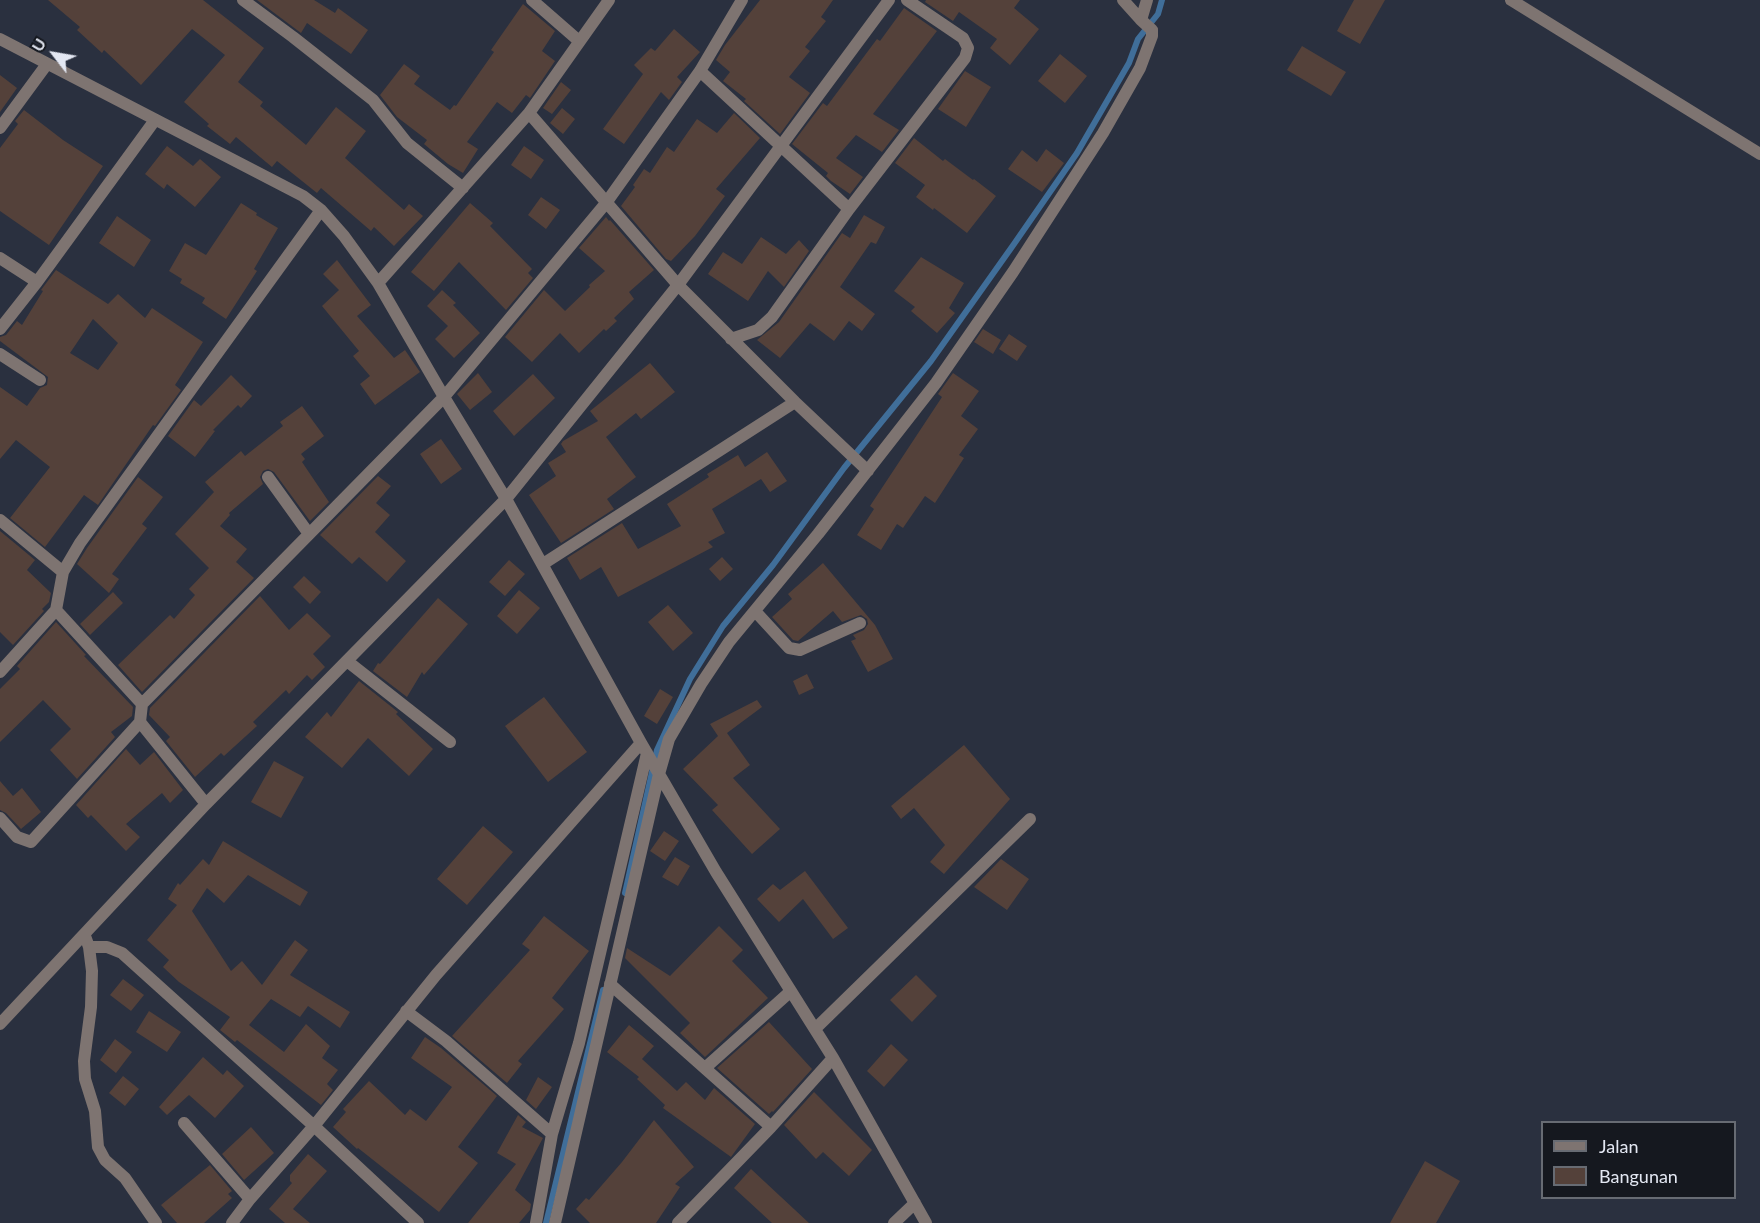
<!DOCTYPE html>
<style>
body{margin:0}
#map{position:relative;width:1760px;height:1223px;overflow:hidden;background:#2a303f;font-family:Lato,sans-serif}
canvas{display:block}
.legend{position:absolute;left:1541px;top:1121px;width:195px;height:78px;box-sizing:border-box;background:#15181f;border:2px solid #676b73;margin:0;padding:8px 10px;list-style:none;font-size:18px;color:#e3e7f2}
.legend li{display:flex;align-items:center;gap:12px;height:30px}
.legend b{width:30px;border:2px solid #676b73}
.north{position:absolute;left:24px;top:24px;width:60px;height:60px;-webkit-text-stroke:4px #15181f;paint-order:stroke;rotate:301deg;font-size:16px;font-weight:700;line-height:24px;text-align:center;color:#e3e7f2}
.north::after{content:'';display:block;margin:auto;width:21px;height:27px;background:#e3e7f2;clip-path:polygon(50% 0,100% 100%,50% 72%,0 100%)}
</style>
<div id="map">
<canvas width="1760" height="1223"></canvas>
<ul class="legend">
<li><b style="height:8px;background:#7e7471"></b>Jalan</li>
<li><b style="height:16px;background:#54413a"></b>Bangunan</li>
</ul>
<div class="north">U</div>
</div>
<script>
const g = document.querySelector('canvas').getContext('2d');
g.lineJoin = 'round';
const toPath = rows => new Path2D(rows.map(r => 'M' + r).join(''));
function trace(path, color, width, dash) { g.strokeStyle = color; g.lineWidth = width; g.lineCap = dash ? 'butt' : 'round'; g.setLineDash(dash || []); g.stroke(path); }
function fill(path, color) { g.fillStyle = color; g.fill(path, 'evenodd'); }
const stream = toPath([
 [625,893,657,750,690,679,723,626,773,565,844,468,931,361,1014,244,1077,153,1129,63,1138,39,1158,14,1162,0],
 [546,1223,603,990]
]);
const building = toPath([
 [48,0,203,0,264,48,238,82,263,102,260,106,306,145,336,107,366,131,345,158,404,210,409,204,423,216,394,246,374,227,371,231,321,188,317,193,277,161,272,167,236,137,230,144,207,126,209,124,184,102,225,55,192,29,141,85,104,50,102,53,77,30,80,27],
 [257,0,314,0,335,13,338,8,368,30,351,54,307,23,301,33],
 [760,0,833,0,821,17,826,21,805,47,810,51,789,77,810,93,780,134,744,101,746,99,723,81,730,72,716,60,725,45],
 [926,0,1020,0,1014,8,1039,29,1010,65,990,48,997,39,959,12,953,21,925,2],
 [1354,0,1385,0,1360,44,1337,31],
 [523,4,555,31,542,51,555,61,530,98,526,95,512,113,497,102,467,142,478,149,463,173,448,164,424,144,427,140,397,117,380,95,404,64,420,76,414,84,450,110,454,105,456,106,494,52,491,50],
 [904,8,937,31,873,114,899,130,882,152,856,135,836,158,863,177,850,194,831,181,826,176,828,173,792,144,823,103,827,106,877,39,880,41],
 [674,29,700,52,677,77,682,82,669,100,661,92,624,144,603,129,643,74,634,65,651,48,655,51],
 [1302,46,1346,72,1331,96,1287,70],
 [1060,54,1087,76,1065,103,1038,81],
 [965,71,991,87,966,127,938,109],
 [0,75,17,88,0,112],
 [561,82,571,90,552,114,543,108],
 [562,108,575,119,563,134,550,123],
 [24,110,63,140,103,166,49,245,0,211,0,148,18,124,15,121],
 [734,113,760,138,716,189,725,196,695,236,671,261,666,259,621,206,635,187,633,185,644,169,650,173,667,147,674,152,697,119,717,133],
 [914,138,943,161,945,159,973,180,974,179,996,196,967,233,934,208,933,210,916,197,925,185,895,163],
 [167,146,193,166,200,159,221,177,195,207,167,184,164,189,145,174],
 [524,146,544,160,531,179,511,165],
 [1046,149,1064,163,1042,192,1008,169,1022,150,1037,162],
 [541,197,560,210,546,229,528,215],
 [241,203,257,213,256,215,278,228,254,269,257,271,226,319,202,303,205,298,180,283,182,279,169,271,185,243,206,255],
 [470,203,493,223,490,226,532,269,528,273,533,278,506,310,459,262,434,291,411,272],
 [864,215,885,227,876,244,871,242,840,287,875,314,862,331,849,321,834,341,810,323,780,358,757,340,779,322,842,233,850,238],
 [117,216,151,240,134,267,99,243],
 [606,217,609,221,610,220,654,270,629,292,634,299,614,318,617,321,606,331,604,329,579,353,560,333,532,362,505,337,544,290,565,311,590,287,589,285,605,271,579,248],
 [761,237,786,254,799,240,809,251,784,287,768,271,748,301,708,274,723,252,742,264],
 [921,257,964,283,949,308,955,313,937,333,911,311,915,307,894,291],
 [337,260,371,305,357,316,394,358,405,350,420,372,375,405,360,384,370,376,353,356,359,351,322,306,339,290,323,274],
 [56,270,108,304,118,294,145,318,152,308,203,342,175,385,181,390,155,426,153,425,98,505,84,495,45,547,10,518,50,467,16,440,0,459,0,387,27,406,40,388,47,385,48,377,0,341,0,337,6,335,17,321,22,325,43,291,41,290],
 [93,319,118,343,98,370,70,353],
 [442,290,456,303,453,305,480,333,454,358,435,339,448,326,427,306],
 [983,329,1001,340,993,354,974,342],
 [1009,334,1027,346,1017,361,999,349],
 [650,363,675,392,641,419,636,413,606,437,636,477,607,499,614,509,561,543,529,495,556,476,548,463,566,452,561,444,563,441,598,421,590,411],
 [478,373,492,392,470,410,457,394],
 [953,373,979,391,961,416,978,429,959,455,964,458,935,503,925,496,903,528,897,524,881,550,857,535,874,509,870,506,942,397,938,394],
 [533,374,555,398,514,436,493,411],
 [231,375,252,396,241,408,238,405,213,430,215,431,195,457,168,436,194,400,201,406],
 [302,406,324,436,301,454,305,459,302,462,329,502,310,521,274,472,268,469,263,471,260,477,263,484,229,513,230,515,220,526,247,549,236,562,254,578,142,692,118,665,170,615,174,619,195,595,189,589,209,568,175,534,214,492,205,482,241,451,245,456,283,426,280,422],
 [441,439,462,469,441,484,420,454],
 [767,452,787,481,770,492,761,479,712,509,725,533,708,542,713,547,618,597,601,567,580,580,567,558,622,523,638,549,681,526,667,504,709,477,707,474,738,455,745,467],
 [378,476,391,486,376,503,390,515,375,532,406,561,387,582,359,557,352,564,320,535],
 [138,477,163,497,142,524,147,528,112,574,119,579,109,593,77,564,87,548],
 [0,531,35,560,27,570,51,593,49,602,42,609,44,611,13,645,0,632],
 [722,557,733,569,720,581,709,569],
 [509,560,525,574,505,596,489,582],
 [823,563,875,625,893,659,868,672,851,641,856,639,853,635,864,630,868,624,867,619,861,615,842,622,833,611,798,641,793,640,772,617,792,599,788,594],
 [304,576,321,592,310,604,293,587],
 [519,590,540,608,517,634,497,616],
 [113,592,123,603,90,635,80,624],
 [260,596,289,630,307,613,331,636,313,654,325,667,312,680,307,675,289,694,286,690,253,722,257,726,224,756,221,753,195,777,166,741,170,737,149,715,150,708],
 [438,598,468,624,424,675,422,672,407,697,373,671,378,663,380,664],
 [668,605,693,633,673,651,648,622],
 [56,622,86,655,84,656,133,707,132,716,111,732,115,737,77,779,50,750,71,729,43,700,0,742,0,689,20,669,17,666],
 [807,674,814,688,799,695,793,681],
 [359,681,398,712,396,714,433,749,409,776,368,738,342,768,305,737,327,712,331,717],
 [660,689,673,697,657,724,644,716],
 [544,697,587,752,548,782,505,726],
 [757,700,762,707,727,733,750,765,733,778,780,829,752,854,712,810,718,805,683,769,718,736,710,724],
 [964,745,1010,799,944,874,930,862,945,845,914,808,901,819,891,806],
 [126,749,140,765,154,752,183,790,170,803,162,793,126,824,140,837,126,851,91,815,88,818,76,805],
 [274,761,304,777,281,818,251,802],
 [0,781,13,796,22,788,41,812,21,829,6,813,0,810],
 [483,826,513,852,467,905,437,879],
 [664,831,679,841,665,861,650,851],
 [223,841,308,892,300,906,248,875,224,903,207,888,192,911,231,971,242,961,262,985,295,940,308,950,290,975,350,1012,340,1028,308,1006,300,1017,271,999,249,1025,284,1052,306,1024,330,1046,322,1058,338,1070,327,1084,333,1090,321,1105,237,1040,235,1042,220,1030,230,1017,179,982,163,967,169,960,147,940,177,905,168,899,178,883,180,885,203,859,209,865],
 [675,857,690,866,678,886,662,877],
 [1001,859,1029,879,1007,910,974,887],
 [805,871,848,928,833,939,803,899,779,922,757,899,773,884,780,890],
 [544,916,589,951,552,998,564,1009,518,1061,522,1064,507,1083,452,1036,530,950,522,944],
 [719,926,743,950,732,961,768,998,705,1057,680,1033,690,1023,625,958,627,948,670,976],
 [916,975,937,996,912,1022,890,1000],
 [123,979,144,995,131,1011,110,995],
 [149,1011,181,1032,167,1052,136,1032],
 [769,1022,812,1069,773,1112,772,1111,769,1114,717,1068],
 [629,1025,654,1046,642,1059,677,1091,686,1082,705,1100,714,1088,755,1124,731,1157,663,1108,665,1105,637,1079,639,1077,607,1052],
 [425,1037,441,1048,497,1096,458,1147,478,1163,439,1212,358,1148,357,1149,333,1127,346,1112,343,1109,369,1081,405,1115,410,1109,426,1121,452,1087,411,1058],
 [115,1039,132,1052,116,1073,100,1060],
 [891,1044,908,1060,884,1087,867,1071],
 [203,1057,223,1075,227,1070,244,1086,215,1118,189,1095,167,1115,159,1107],
 [123,1076,139,1089,125,1106,109,1093],
 [538,1077,552,1087,536,1109,526,1100],
 [814,1092,872,1150,849,1176,823,1152,816,1159,784,1125],
 [518,1115,526,1122,522,1127,543,1138,515,1190,531,1204,530,1210,519,1223,468,1223,516,1164,497,1153],
 [654,1120,694,1167,675,1184,680,1187,656,1223,590,1223,576,1209,586,1198,589,1200,622,1162],
 [251,1127,274,1153,244,1180,222,1154],
 [308,1154,327,1171,293,1209,310,1223,285,1223,269,1209,292,1183,290,1181,290,1175],
 [1425,1161,1460,1181,1436,1223,1390,1223],
 [210,1165,232,1191,228,1194,232,1198,204,1223,177,1223,161,1205],
 [751,1169,809,1223,772,1223,734,1188]
]);
const minor = toPath([
 [243,0,293,37,373,100,407,143,463,188],
 [532,0,579,41],
 [1123,0,1141,20],
 [1511,0,1760,154],
 [0,39,303,196,321,210,344,236,378,283,444,397,506,499,641,743,716,872,833,1058,926,1223],
 [700,71,849,209,772,317,758,330,731,339],
 [529,113,678,285,795,402,868,471],
 [0,128,47,64],
 [849,209,965,58,968,48,963,38,907,0],
 [0,258,37,282],
 [378,283,529,113,609,0],
 [0,329,37,282,155,120],
 [0,354,40,380],
 [268,477,309,534],
 [0,520,63,572],
 [543,564,795,402],
 [755,611,789,648,800,650,860,623],
 [347,661,450,742],
 [0,672,56,610],
 [142,704,444,397,606,203,700,71,742,0],
 [206,804,140,722,142,704,56,610,63,572,80,543,321,210],
 [0,818,17,837,31,842,140,722],
 [85,936,89,947,107,947,122,953,314,1126,418,1223],
 [89,947,92,971,91,1007,84,1061,85,1079,95,1111,98,1147,105,1160,125,1178,156,1223],
 [610,984,771,1127],
 [406,1011,446,1041,552,1134],
 [0,1024,206,804,506,499,678,285,889,0],
 [815,1029,1030,819],
 [705,1068,791,991],
 [184,1123,250,1199],
 [232,1223,250,1199,314,1126,436,975,641,743],
 [536,1223,552,1134,579,1043,647,753],
 [555,1223,659,774,669,739,701,684,729,642,818,534,936,383,1013,272,1103,133,1140,68,1152,36,1152,30,1141,20,1147,0],
 [678,1223,771,1127,833,1058],
 [894,1223,915,1203]
]);
trace(stream, '#406e99', 6);
fill(building, '#54413a');
trace(minor, '#7e7471', 12);
</script>
